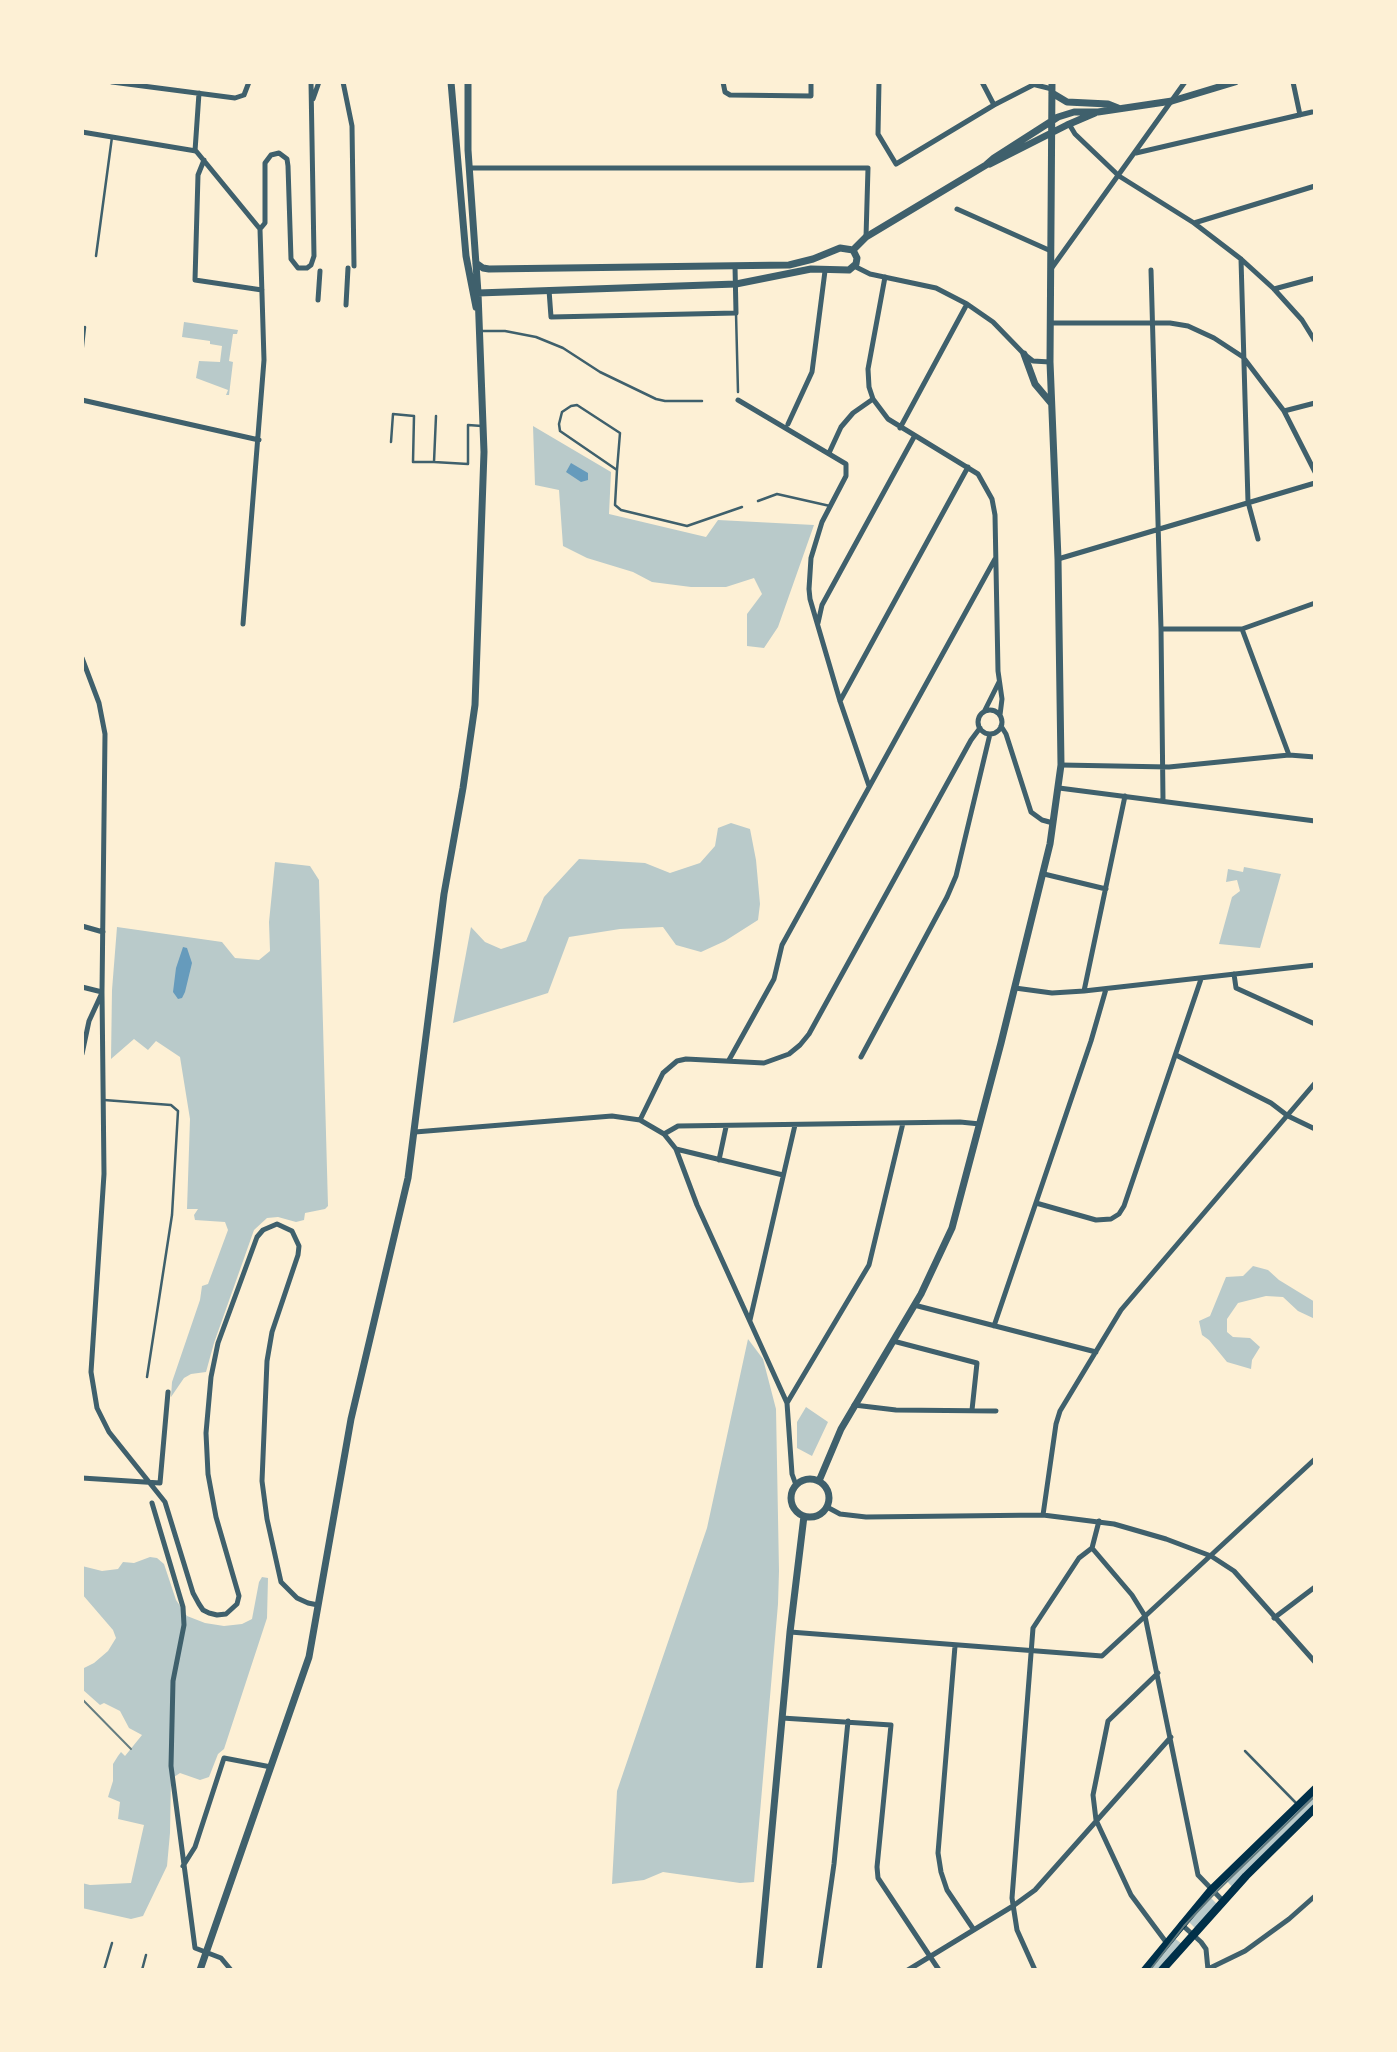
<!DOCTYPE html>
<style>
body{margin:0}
#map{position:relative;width:1397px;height:2052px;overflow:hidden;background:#fdf0d5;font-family:Montserrat,sans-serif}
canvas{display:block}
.frame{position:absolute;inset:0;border:84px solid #fdf0d5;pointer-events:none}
</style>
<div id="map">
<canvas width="1397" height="2052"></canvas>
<div class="frame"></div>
</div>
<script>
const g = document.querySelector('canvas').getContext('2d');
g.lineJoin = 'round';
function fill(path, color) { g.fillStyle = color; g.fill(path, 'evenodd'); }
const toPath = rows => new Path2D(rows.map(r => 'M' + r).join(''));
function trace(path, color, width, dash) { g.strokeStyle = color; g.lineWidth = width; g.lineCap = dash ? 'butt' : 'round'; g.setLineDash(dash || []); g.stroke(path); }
const green = toPath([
 [184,322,238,330,237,334,233,334,229,361,233,362,229,395,226,395,228,390,196,378,199,361,220,362,222,346,210,344,210,341,182,337],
 [533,426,611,472,609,514,706,537,718,520,814,525,778,627,764,648,747,646,747,614,762,594,754,578,726,587,691,587,652,582,633,572,587,558,563,546,559,490,535,485],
 [731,823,750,829,756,860,760,904,758,920,725,941,701,952,676,945,663,927,620,929,569,937,548,993,453,1023,471,927,485,942,501,949,526,941,544,897,579,859,645,863,670,873,700,863,715,846,718,828],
 [275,862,310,866,319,880,328,1206,325,1209,305,1213,304,1220,296,1222,278,1217,267,1218,254,1230,214,1343,206,1372,191,1374,184,1378,171,1397,172,1382,200,1300,202,1286,208,1284,228,1230,225,1222,195,1220,194,1215,198,1209,187,1209,190,1119,180,1057,156,1041,148,1050,134,1039,111,1059,112,990,117,927,222,942,235,958,259,960,270,951,269,922],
 [1244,867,1281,874,1260,948,1219,944,1232,897,1240,891,1237,880,1226,882,1228,869,1243,872],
 [1253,1266,1268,1270,1279,1280,1315,1302,1315,1319,1298,1311,1283,1297,1266,1296,1238,1303,1227,1319,1227,1332,1233,1337,1250,1338,1260,1347,1252,1360,1251,1369,1227,1362,1209,1340,1202,1335,1199,1321,1210,1316,1226,1277,1243,1276],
 [748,1339,763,1359,776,1409,779,1571,778,1604,754,1882,740,1883,663,1872,644,1880,612,1884,617,1791,707,1528],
 [806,1407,828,1422,812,1456,797,1448,797,1422],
 [150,1557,157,1558,164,1564,176,1600,187,1616,205,1623,224,1626,242,1624,252,1619,259,1582,262,1577,268,1578,267,1618,224,1749,218,1754,209,1777,200,1780,180,1773,171,1779,170,1833,167,1866,143,1916,131,1919,82,1908,82,1883,90,1885,131,1883,144,1825,118,1819,120,1802,108,1797,113,1781,113,1764,118,1756,121,1752,125,1756,142,1735,129,1728,120,1711,104,1703,100,1705,82,1689,82,1669,94,1663,108,1651,116,1638,113,1630,82,1594,82,1566,102,1571,118,1569,123,1562,134,1563],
 [1315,1793,1315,1805,1233,1888,1226,1880],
 [1207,1898,1211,1898,1217,1904,1196,1928,1194,1927,1188,1921],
 [1173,1937,1182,1944,1159,1970,1148,1970]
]);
const water = toPath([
 [571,463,588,473,588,480,581,482,566,472],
 [183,947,187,948,192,963,185,992,182,998,178,999,173,992,176,968]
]);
const service = toPath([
 [96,256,112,137],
 [736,313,738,392],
 [482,331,505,331,536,337,563,348,600,372,656,399,665,401,702,401],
 [82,355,85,327],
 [391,442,393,414,414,416,413,462,434,462,436,416],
 [434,462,468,464,468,425,482,426],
 [617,470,560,431,559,424,562,412,571,406,577,405,620,433,617,470,615,505,621,510,687,526,742,507],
 [758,501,777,494,830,506],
 [104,1100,171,1105,178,1111,172,1215,147,1377],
 [1245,1751,1296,1803],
 [104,1970,112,1943],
 [142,1970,146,1955]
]);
const minor = toPath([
 [112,82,235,98,244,95,249,82],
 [343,82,352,126,354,266],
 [723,82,725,92,730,95,811,96,811,82],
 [879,82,878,134,896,164,994,105,1033,85],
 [982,82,994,105],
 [1293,82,1300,115],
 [1032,84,1052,89],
 [313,99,319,82],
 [1069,124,1075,134,1119,176,1194,223,1241,259,1274,289,1302,320,1315,341],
 [82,132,196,151,260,229],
 [195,151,199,93],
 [1136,153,1312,112],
 [204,160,198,175,195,280,262,290],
 [469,168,868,168,866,237],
 [957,209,1051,251],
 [1194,223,1315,186],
 [260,229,265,223,265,163,271,155,279,153,287,159,288,166,291,259,298,268,307,268,311,265,314,256,311,82],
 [1241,259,1248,502,1258,539],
 [854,266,870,274,936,288,967,304,993,322,1024,354,1033,361,1050,362],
 [1051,269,1185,82],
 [1151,270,1161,629,1163,800],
 [885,277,868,369,869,387,873,399,888,419,978,474,992,499,995,515,998,671,1002,699,1000,715],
 [1274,289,1315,278],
 [549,290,551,317,736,313,735,266],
 [318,300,320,271],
 [346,305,348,268],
 [1050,323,1170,323,1188,326,1214,338,1243,357,1284,411,1315,472],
 [82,400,259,440],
 [738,400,846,464,846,476,822,522,811,558,809,589,810,599,840,701,869,786],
 [1284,411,1315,403],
 [788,424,812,372,825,271],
 [900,428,967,304],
 [829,453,841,427,853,413,873,399],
 [1058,559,1315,483],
 [818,623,822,605,914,437],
 [243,624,264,360,260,229],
 [1161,629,1242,629,1315,603],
 [1242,629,1289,755],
 [82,658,99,703,105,734,102,992,104,1174,91,1372,97,1408,109,1432,165,1502,193,1593,199,1604,203,1610,209,1613,217,1615,226,1614,237,1604,239,1596,216,1517,208,1474,206,1433,211,1377,218,1343,257,1237,263,1230,277,1224,292,1231,299,1246,298,1255,272,1332,267,1361,262,1481,267,1519,281,1582,297,1598,308,1603,318,1605],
 [840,701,968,467],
 '978 722a12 12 0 1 1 24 0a12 12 0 1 1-24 0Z',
 [984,712,999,682],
 [1001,726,1006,734,1031,812,1042,820,1053,823],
 [1061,765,1169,767,1289,755,1315,757],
 [1059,788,1315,821],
 [1044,874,1106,889],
 [82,926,103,932],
 [1234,974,1236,988,1315,1024],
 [82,987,102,992],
 [1015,988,1052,993,1084,991,1315,965],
 [1084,991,1125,796],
 [82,1054,89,1021,101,995],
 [1176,1055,1271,1103,1288,1116,1315,1129],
 [861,1057,947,897,956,876,990,734],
 [729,1060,774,979,782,945,995,559],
 [640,1120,663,1073,677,1061,686,1059,764,1063,789,1054,800,1045,809,1034,971,740,980,728],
 [415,1132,612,1116,640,1120,664,1134,676,1149,697,1205,787,1403,792,1474,796,1485],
 [664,1134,678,1126,960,1122,980,1124],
 [676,1149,783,1175],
 [719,1160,726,1127],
 [1036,1203,1096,1220,1111,1219,1119,1214,1124,1206,1201,979],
 [914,1305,1096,1352],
 [750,1320,795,1125],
 [994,1326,1091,1041,1106,989],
 [893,1341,977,1363,972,1410],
 [787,1403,869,1265,903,1123],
 [854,1405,896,1410,996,1411],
 [82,1478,160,1483,168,1392],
 [152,1503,183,1607,184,1625,173,1681,171,1766,195,1948,221,1958,231,1970],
 [827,1507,840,1514,866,1517,1043,1515,1114,1524,1166,1539,1211,1556,1234,1571,1315,1662],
 [1043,1515,1056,1424,1060,1411,1121,1310,1315,1083],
 [1099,1521,1092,1548,1132,1595,1145,1616,1198,1875,1224,1902],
 [1274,1618,1315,1587],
 [790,1632,1102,1656,1315,1459],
 [955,1646,938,1853,941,1872,947,1890,974,1930],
 [1158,1673,1108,1721,1093,1795,1096,1820,1131,1895,1166,1942],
 [782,1718,891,1725,877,1867,878,1878,939,1970],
 [183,1866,195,1847,224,1758,271,1767],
 [1181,1924,1201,1942,1206,1949,1208,1970],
 [1208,1969,1245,1951,1289,1919,1315,1896],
 [819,1970,834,1864,848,1721],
 [908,1970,1013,1906,1035,1890,1171,1737],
 [1035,1970,1017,1930,1012,1898,1033,1628,1079,1558,1092,1548]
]);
const tertiary = toPath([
 [451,82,466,256,476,307],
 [1052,93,1067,102,1108,104,1118,108],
 [990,164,1067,125,1095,113],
 [853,250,866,237,986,165,994,158,1058,117,1074,112,1098,112,1172,101,1235,82],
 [476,263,483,268,489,269,789,265,813,259,840,248,853,250],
 [478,293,736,284,811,269,849,270,856,264,857,258,853,250],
 [1024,354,1035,384,1051,403],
 '791 1498a19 19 0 1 1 38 0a19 19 0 1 1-38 0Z',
 [819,1481,841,1429,921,1294,952,1228,1001,1043,1050,844,1061,765,1058,559,1050,362,1052,82],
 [200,1970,309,1657,351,1419,408,1178,444,894,463,788,475,705,484,452,478,293,468,150,468,82],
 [759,1970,790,1632,804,1516]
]);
const secondary = toPath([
 [1145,1970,1211,1890,1315,1789],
 [1162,1970,1246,1876,1315,1808]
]);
const tram = toPath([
 [82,1699,131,1749],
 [1150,1970,1184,1926,1215,1893,1315,1796]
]);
fill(green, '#b9caca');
fill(water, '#669bbc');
trace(service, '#3f606c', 2.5);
trace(minor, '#3f606c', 5);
trace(tertiary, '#3f606c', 7);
trace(secondary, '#003049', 8);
trace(tram, '#657d81', 2);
</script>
